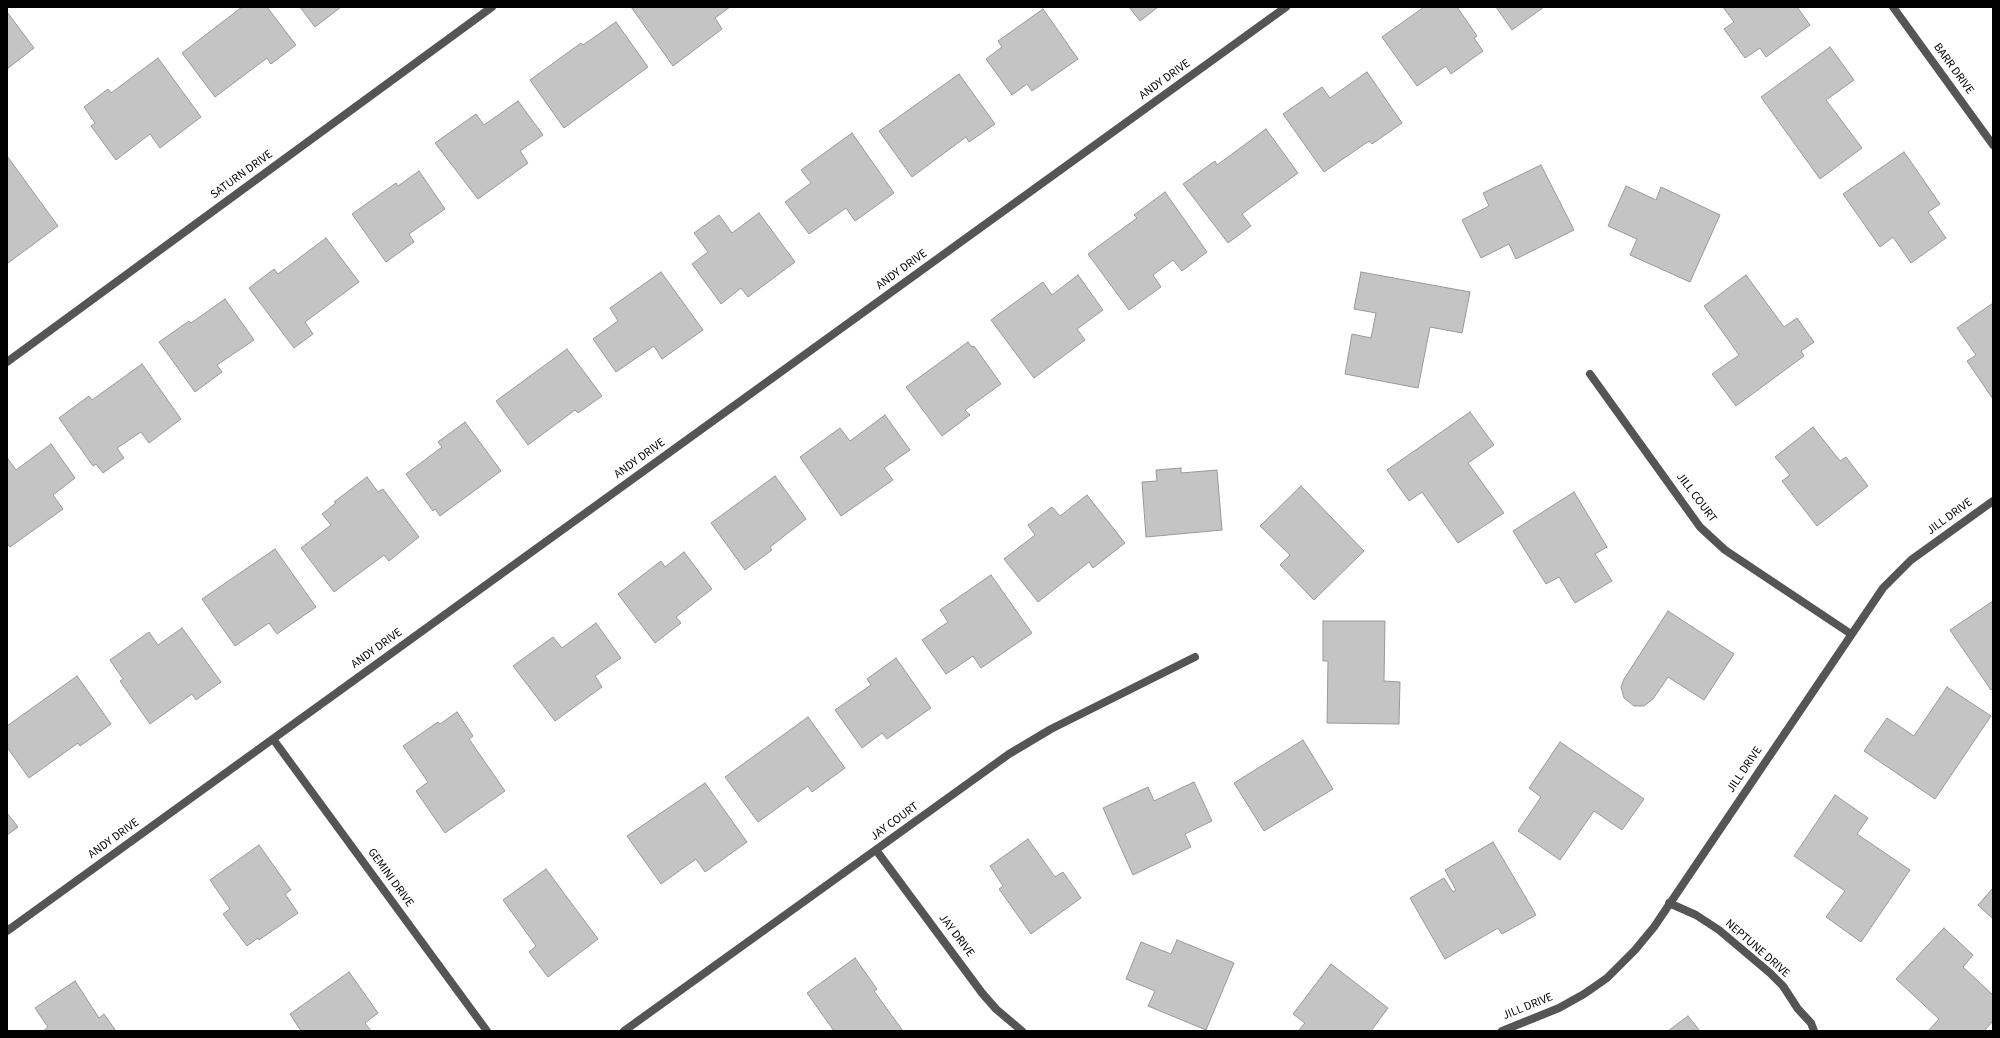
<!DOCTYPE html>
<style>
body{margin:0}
#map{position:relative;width:2000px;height:1038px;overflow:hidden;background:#fff;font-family:"Source Sans 3",sans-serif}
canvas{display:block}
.frame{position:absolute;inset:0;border:8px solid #000;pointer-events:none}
</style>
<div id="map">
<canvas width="2000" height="1038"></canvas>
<div class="frame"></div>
</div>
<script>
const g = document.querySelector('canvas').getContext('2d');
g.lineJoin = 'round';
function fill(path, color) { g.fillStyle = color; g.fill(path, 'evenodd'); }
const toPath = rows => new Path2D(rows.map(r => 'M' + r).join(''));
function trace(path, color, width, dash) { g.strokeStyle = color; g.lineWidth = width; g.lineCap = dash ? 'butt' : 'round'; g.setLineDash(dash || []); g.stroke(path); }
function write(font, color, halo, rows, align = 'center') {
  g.font = font + ' "Source Sans 3",sans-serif'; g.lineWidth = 3; g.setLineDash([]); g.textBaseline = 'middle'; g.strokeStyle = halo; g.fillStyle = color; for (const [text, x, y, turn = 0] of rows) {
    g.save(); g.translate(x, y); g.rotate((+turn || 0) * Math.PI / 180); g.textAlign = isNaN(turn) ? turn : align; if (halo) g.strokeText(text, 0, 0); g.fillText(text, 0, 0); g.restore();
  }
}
const building = toPath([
 [242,7,267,7,296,45,271,64,267,58,215,97,182,53,242,7],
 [300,7,341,7,315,27,300,7],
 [631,7,730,7,715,18,722,29,673,66,631,7],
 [1129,7,1158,7,1140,21,1129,7],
 [1424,7,1457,7,1477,36,1474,38,1483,51,1451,74,1446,66,1417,86,1382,37,1424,7],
 [1496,7,1544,7,1512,30,1496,7],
 [1723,7,1797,7,1810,25,1766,57,1760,48,1745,58,1724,29,1734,22,1723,7],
 [1043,9,1078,59,1032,91,1027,84,1012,95,986,59,1002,47,998,41,1043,9],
 [7,12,34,48,7,69,7,12],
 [616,22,648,67,564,128,530,80,581,43,583,45,616,22],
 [1830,47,1854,80,1826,100,1862,148,1820,179,1761,97,1830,47],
 [158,58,201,117,160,148,150,134,116,160,91,126,95,123,84,107,108,89,111,93,158,58],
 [1367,72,1402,123,1372,144,1369,141,1324,172,1283,114,1322,87,1330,98,1367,72],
 [959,74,995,124,969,142,966,137,912,177,879,131,959,74],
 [518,101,543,135,520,151,528,163,478,199,435,143,476,114,484,125,518,101],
 [1266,129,1298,173,1242,214,1251,226,1228,243,1183,184,1215,161,1217,165,1266,129],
 [852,133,894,193,855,221,846,208,809,234,785,202,811,183,801,170,852,133],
 [1904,152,1940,204,1928,212,1946,238,1911,263,1893,237,1880,247,1843,194,1904,152],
 [7,156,58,226,8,263,7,262,7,156],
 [1541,165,1574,230,1516,259,1509,244,1481,258,1462,220,1489,206,1483,193,1541,165],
 [419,171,445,209,409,234,414,242,386,262,352,214,396,183,398,186,419,171],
 [1626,186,1656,200,1661,187,1720,215,1690,282,1630,255,1637,239,1608,226,1626,186],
 [1165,192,1207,252,1182,271,1173,260,1153,275,1161,287,1129,310,1088,254,1137,218,1134,215,1165,192],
 [759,213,795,262,748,297,741,288,721,304,692,264,708,252,694,233,719,215,732,233,759,213],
 [326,238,359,282,305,322,313,334,294,348,249,288,274,269,278,274,326,238],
 [661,272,703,330,662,359,654,346,616,372,593,339,618,321,610,308,661,272],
 [1361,272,1470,292,1462,333,1430,327,1418,388,1345,374,1352,334,1371,338,1376,313,1354,309,1361,272],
 [1078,275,1103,310,1077,329,1085,340,1034,378,991,320,1043,282,1052,295,1078,275],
 [1746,275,1784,327,1797,318,1814,342,1801,351,1804,356,1736,406,1712,374,1739,355,1704,306,1746,275],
 [225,299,254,340,217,365,222,372,195,392,159,342,189,321,191,323,225,299],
 [1993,303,1993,399,1967,361,1976,355,1957,328,1993,303],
 [968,342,972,347,974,346,1001,384,965,410,970,415,942,436,906,387,968,342],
 [567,349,602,396,578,413,575,410,528,445,496,401,567,349],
 [142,364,181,419,149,443,141,432,117,448,124,458,103,473,96,464,93,466,59,418,89,396,92,400,142,364],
 [1470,412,1494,445,1468,463,1504,513,1458,543,1422,492,1409,501,1387,470,1470,412],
 [885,415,910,450,884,468,893,480,841,516,800,457,840,428,850,441,885,415],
 [465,422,501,471,440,516,435,509,433,511,406,474,442,447,438,442,465,422],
 [1813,427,1840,461,1846,457,1868,486,1817,526,1782,481,1790,475,1775,457,1813,427],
 [51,444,75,478,53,495,63,509,10,547,7,543,7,460,8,459,16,470,51,444],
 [1181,468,1181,473,1217,470,1222,530,1146,537,1142,482,1157,481,1156,470,1181,468],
 [775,476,806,519,770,547,772,550,745,570,711,523,775,476],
 [367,477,378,492,383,489,419,537,389,561,384,555,334,592,301,548,331,525,322,514,336,503,334,502,367,477],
 [1301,486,1364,551,1314,600,1280,565,1290,555,1260,526,1301,486],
 [1574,492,1607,547,1595,554,1612,581,1575,603,1559,577,1546,584,1513,531,1574,492],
 [1087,495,1125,543,1093,568,1089,562,1038,602,1004,559,1035,535,1028,525,1052,507,1060,516,1087,495],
 [275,549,316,607,277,634,269,623,235,646,202,599,275,549],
 [684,552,712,589,676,617,681,623,655,643,618,594,661,561,665,567,684,552],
 [991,575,1032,633,981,668,973,656,946,674,922,640,948,622,940,610,991,575],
 [1993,601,1993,688,1991,690,1950,630,1993,601],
 [1668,611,1734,654,1704,700,1668,677,1653,699,1644,706,1634,706,1624,698,1621,687,1624,679,1668,611],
 [1323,621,1385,621,1384,681,1400,682,1399,724,1327,723,1328,661,1323,661,1323,621],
 [596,623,621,658,595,676,602,687,555,721,513,666,553,637,562,648,596,623],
 [182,628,221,682,196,700,192,694,150,724,120,681,123,679,110,660,149,632,158,645,182,628],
 [896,658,931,708,887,739,882,733,862,748,835,710,871,685,867,679,896,658],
 [77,676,111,724,80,746,78,743,29,778,7,747,7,726,77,676],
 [1947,687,1991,716,1935,799,1864,751,1887,718,1914,736,1947,687],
 [457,712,473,736,469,739,505,791,445,833,416,791,428,782,403,746,438,722,440,724,457,712],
 [808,717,845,768,812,792,808,786,758,822,725,777,808,717],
 [1303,740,1333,789,1264,831,1234,783,1303,740],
 [1560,742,1644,799,1622,830,1594,811,1560,860,1518,831,1541,797,1529,788,1560,742],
 [1194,782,1212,821,1185,834,1191,847,1133,875,1103,808,1148,787,1154,801,1194,782],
 [705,783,747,842,705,872,696,859,661,884,627,836,705,783],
 [1835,795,1868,818,1857,834,1910,870,1861,942,1826,917,1845,891,1794,856,1835,795],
 [7,813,18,827,7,835,7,813],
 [1028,839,1055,877,1063,872,1081,898,1031,934,999,889,1003,886,990,866,1028,839],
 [1493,842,1536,915,1502,934,1498,928,1445,959,1410,898,1444,878,1453,892,1456,890,1445,870,1493,842],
 [259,845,291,890,285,894,298,913,259,940,258,938,247,946,223,914,230,909,210,880,259,845],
 [546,869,598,939,548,977,529,952,536,946,503,900,546,869],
 [1993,888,1993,919,1978,905,1993,888],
 [1944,928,1973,955,1963,967,1993,995,1993,1021,1984,1031,1928,1031,1939,1019,1896,979,1944,928],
 [1177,940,1234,963,1206,1030,1148,1006,1155,991,1126,979,1141,942,1171,954,1177,940],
 [855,958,877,989,874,991,903,1031,834,1031,807,993,855,958],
 [1331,964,1388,1008,1371,1031,1298,1031,1305,1023,1293,1014,1331,964],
 [349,972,378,1013,365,1023,371,1031,301,1031,290,1014,349,972],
 [75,981,99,1018,104,1014,116,1031,43,1031,48,1027,35,1008,75,981],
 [1688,1016,1700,1031,1668,1031,1688,1016]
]);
const street = toPath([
 [1893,7,1993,145],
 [7,362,492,7],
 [1590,374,1700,527,1725,550,1851,634],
 [273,739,487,1031],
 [876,850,982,993,996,1009,1022,1031],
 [1669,903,1696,915,1719,930,1770,973,1783,986,1798,1009,1811,1023,1814,1031],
 [7,931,1286,7],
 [624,1031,1009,754,1051,729,1195,657],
 [1502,1031,1559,1008,1584,994,1607,978,1635,950,1654,927,1883,588,1911,560,1993,501]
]);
const streetNames = [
 ["BARR DRIVE",1953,69,54],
 ["ANDY DRIVE",1165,80,-36],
 ["SATURN DRIVE",242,175,-36],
 ["ANDY DRIVE",902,270,-36],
 ["ANDY DRIVE",640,459,-36],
 ["JILL COURT",1696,498,53],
 ["JILL DRIVE",1950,517,-36],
 ["ANDY DRIVE",377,649,-36],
 ["JILL DRIVE",1745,770,-56],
 ["JAY COURT",895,822,-36],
 ["ANDY DRIVE",114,839,-36],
 ["GEMINI DRIVE",390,878,54],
 ["JAY DRIVE",956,936,53],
 ["NEPTUNE DRIVE",1757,949,41],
 ["JILL DRIVE",1528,1007,-22]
];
fill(building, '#c4c4c4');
trace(building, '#999', 1);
trace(street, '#555', 8);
write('12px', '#000', '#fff', streetNames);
</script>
